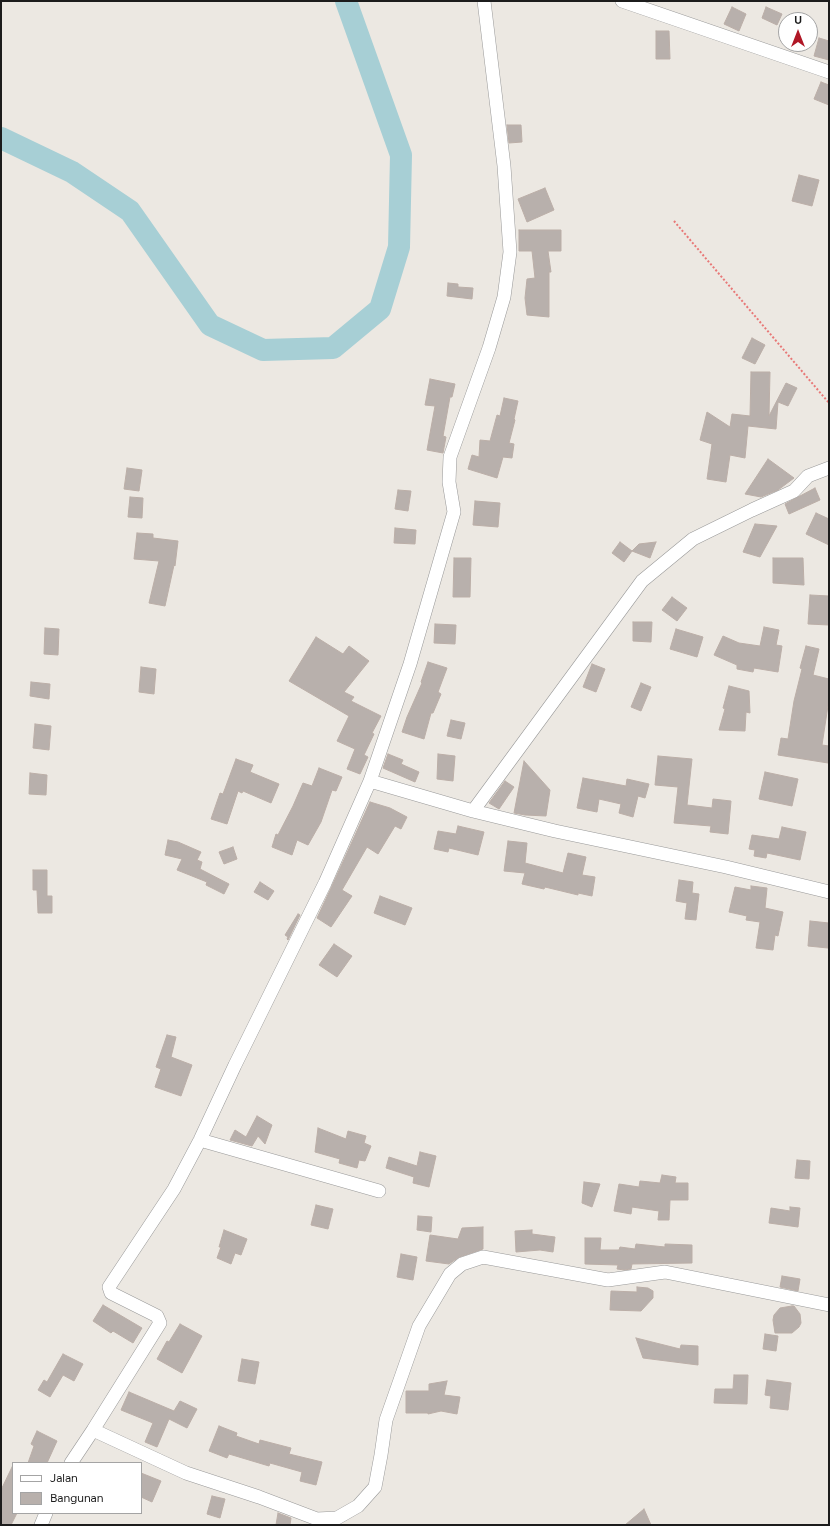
<!DOCTYPE html>
<style>
body{margin:0}
#map{position:relative;width:830px;height:1526px;overflow:hidden;background:#ece8e2;font-family:Figtree,sans-serif}
canvas{display:block}
.frame{position:absolute;inset:0;border:2px solid #1c1c1c;pointer-events:none}
.legend{position:absolute;left:12px;top:1462px;width:130px;height:52px;box-sizing:border-box;background:#fff;border:1px solid #a4a4a4;margin:0;padding:5px 7px;list-style:none;font-size:12px;color:#1c1c1c}
.legend li{display:flex;align-items:center;gap:8px;height:20px}
.legend b{width:20px;border:1px solid #a4a4a4}
.north{position:absolute;left:778px;top:12px;width:40px;height:40px;box-sizing:border-box;background:#fff;border:1px solid #a4a4a4;border-radius:50%;rotate:0deg;font-size:11px;font-weight:700;line-height:16px;text-align:center;color:#1c1c1c}
.north::after{content:'';display:block;margin:auto;width:14px;height:18px;background:#b01726;clip-path:polygon(50% 0,100% 100%,50% 72%,0 100%)}
</style>
<div id="map">
<canvas width="830" height="1526"></canvas>
<div class="frame"></div>
<ul class="legend">
<li><b style="height:5px;background:#fff"></b>Jalan</li>
<li><b style="height:11px;background:#b8b0ac"></b>Bangunan</li>
</ul>
<div class="north">U</div>
</div>
<script>
const g = document.querySelector('canvas').getContext('2d');
g.lineJoin = 'round';
const toPath = rows => new Path2D(rows.map(r => 'M' + r).join(''));
function trace(path, color, width, dash) { g.strokeStyle = color; g.lineWidth = width; g.lineCap = dash ? 'butt' : 'round'; g.setLineDash(dash || []); g.stroke(path); }
function fill(path, color) { g.fillStyle = color; g.fill(path, 'evenodd'); }
const river = toPath([
 [1,138,72,172,130,211,210,325,263,350,333,348,380,309,399,247,401,155,346,1]
]);
const building = toPath([
 [732,7,746,14,739,31,724,24,732,7],
 [766,7,782,14,777,25,762,18,766,7],
 [656,31,669,31,670,59,656,59,656,31],
 [819,38,829,41,829,60,814,56,819,38],
 [821,82,829,85,829,105,814,99,821,82],
 [507,125,521,125,522,142,509,143,507,125],
 [799,175,819,180,812,206,792,201,799,175],
 [545,188,554,210,527,222,518,199,545,188],
 [519,230,561,230,561,251,548,251,551,272,549,272,549,317,527,315,525,298,527,279,535,278,532,251,519,251,519,230],
 [448,283,458,284,458,287,473,288,472,299,447,296,448,283],
 [752,338,765,345,755,364,742,358,752,338],
 [751,372,770,372,769,416,786,383,797,388,788,406,778,402,776,429,748,426,745,458,730,455,726,482,707,479,712,444,700,440,707,412,730,427,732,414,750,416,751,372],
 [430,379,455,384,452,397,450,397,443,436,446,437,443,453,427,450,435,406,425,405,430,379],
 [504,398,518,401,514,419,515,420,509,443,514,444,512,458,503,457,497,478,468,469,472,455,479,457,480,440,490,441,497,415,500,416,504,398],
 [768,459,794,478,778,490,761,497,745,494,768,459],
 [127,468,142,470,139,491,124,489,127,468],
 [815,488,820,500,789,514,785,504,815,488],
 [398,490,411,491,408,511,395,509,398,490],
 [130,497,143,498,142,518,128,517,130,497],
 [475,501,500,503,498,527,473,525,475,501],
 [816,513,829,519,829,545,806,534,816,513],
 [755,524,777,526,760,557,743,552,755,524],
 [395,528,416,530,415,544,394,543,395,528],
 [137,533,153,534,153,538,178,541,175,566,174,565,165,606,149,603,159,561,134,559,137,533],
 [620,542,632,551,624,562,612,553,620,542],
 [656,542,650,558,632,551,639,544,656,542],
 [454,558,471,558,470,597,453,597,454,558],
 [773,558,803,558,804,585,773,583,773,558],
 [810,595,829,596,829,625,808,624,810,595],
 [672,597,687,608,677,621,662,610,672,597],
 [633,622,652,622,651,642,633,641,633,622],
 [435,624,456,625,455,644,434,643,435,624],
 [764,627,779,630,776,645,782,646,778,672,754,668,753,672,737,669,737,665,714,655,723,636,739,643,760,646,764,627],
 [45,628,59,629,58,655,44,654,45,628],
 [676,629,703,637,697,657,670,649,676,629],
 [316,637,343,654,349,646,369,661,344,692,354,697,351,701,381,716,372,733,374,734,364,755,368,757,360,774,347,769,355,749,337,741,349,716,289,681,316,637],
 [806,646,819,649,813,675,829,679,829,699,822,745,829,746,828,763,778,755,781,738,788,739,794,701,802,669,800,668,806,646],
 [428,662,447,668,438,692,441,694,433,713,431,713,424,739,402,732,407,717,422,683,421,682,428,662],
 [592,664,605,669,596,692,583,687,592,664],
 [141,667,156,669,154,694,139,692,141,667],
 [31,682,50,684,49,699,30,696,31,682],
 [641,683,651,687,641,711,631,707,641,683],
 [729,686,749,691,750,713,746,712,745,731,719,730,725,709,723,708,729,686],
 [451,720,465,723,461,739,447,736,451,720],
 [35,724,51,726,49,750,33,748,35,724],
 [388,754,403,760,401,764,419,772,415,782,383,768,388,754],
 [438,754,455,756,453,781,437,779,438,754],
 [658,756,692,759,687,805,712,808,713,799,731,801,728,834,710,832,711,826,674,823,678,787,655,785,658,756],
 [236,759,253,765,250,772,279,784,271,803,243,791,242,793,238,791,227,824,211,819,220,793,223,794,236,759],
 [524,761,550,790,546,816,525,815,514,813,524,761],
 [319,768,342,777,336,791,332,790,321,822,308,845,297,840,292,855,272,847,276,834,278,835,293,806,303,783,312,786,319,768],
 [765,772,798,779,792,806,759,799,765,772],
 [30,773,47,775,46,795,29,794,30,773],
 [583,778,626,786,627,779,649,784,645,798,638,796,633,817,619,813,621,804,599,799,597,812,577,808,583,778],
 [505,781,514,787,499,809,489,803,505,781],
 [370,802,390,808,407,817,401,829,395,826,378,854,367,847,342,890,352,896,331,927,317,918,332,886,370,802],
 [458,826,484,832,478,855,449,848,448,852,434,849,438,831,456,834,458,826],
 [782,827,806,832,800,860,767,853,766,858,754,856,755,850,749,849,752,835,779,839,782,827],
 [168,840,178,842,201,852,197,860,202,862,200,869,229,884,224,894,206,885,207,882,177,870,182,859,165,855,168,840],
 [508,841,527,843,525,863,563,873,568,853,586,857,582,875,595,877,592,896,578,893,578,895,545,887,544,889,522,884,525,873,504,871,508,841],
 [233,847,237,859,224,864,219,852,233,847],
 [33,870,47,870,47,896,52,896,52,913,38,913,37,890,33,890,33,870],
 [679,880,693,882,692,893,699,894,696,920,685,919,687,903,676,901,679,880],
 [260,882,274,891,268,900,254,892,260,882],
 [751,886,767,888,765,908,783,912,778,936,775,935,773,950,756,948,760,922,746,920,747,916,729,912,735,887,751,890,751,886],
 [380,896,412,908,405,925,374,913,380,896],
 [298,914,300,915,288,940,287,939,288,937,285,935,298,914],
 [810,921,829,923,828,948,808,946,810,921],
 [334,944,352,956,337,977,319,965,334,944],
 [167,1035,176,1037,171,1057,192,1065,181,1096,155,1087,161,1069,156,1067,167,1035],
 [257,1116,272,1125,265,1144,258,1136,252,1146,230,1140,235,1130,246,1137,257,1116],
 [318,1128,346,1139,348,1131,366,1136,364,1143,371,1146,365,1161,359,1160,357,1168,339,1163,340,1159,315,1152,318,1128],
 [420,1152,436,1156,429,1187,413,1183,414,1177,386,1168,389,1157,417,1166,420,1152],
 [797,1160,810,1161,809,1179,795,1178,797,1160],
 [662,1175,676,1177,675,1183,688,1183,688,1200,670,1200,669,1220,658,1220,659,1211,632,1207,631,1214,614,1211,619,1184,639,1187,640,1181,660,1183,662,1175],
 [584,1182,600,1184,592,1207,582,1203,584,1182],
 [316,1205,333,1209,328,1229,311,1225,316,1205],
 [790,1207,800,1208,798,1227,769,1223,771,1208,790,1211,790,1207],
 [418,1216,432,1217,431,1232,417,1230,418,1216],
 [483,1227,483,1249,459,1257,449,1264,426,1261,430,1235,458,1239,462,1228,483,1227],
 [224,1230,247,1239,241,1255,235,1253,231,1264,217,1258,221,1247,219,1247,224,1230],
 [532,1230,532,1234,555,1237,553,1252,540,1250,516,1252,515,1231,532,1230],
 [585,1238,601,1238,600,1250,619,1250,620,1247,635,1249,636,1244,665,1247,665,1244,692,1245,692,1263,632,1264,631,1269,624,1270,617,1269,618,1265,585,1264,585,1238],
 [401,1254,417,1257,413,1280,397,1277,401,1254],
 [782,1276,800,1279,798,1291,780,1287,782,1276],
 [637,1287,648,1288,653,1291,653,1298,641,1311,610,1310,611,1291,637,1292,637,1287],
 [103,1305,142,1328,133,1343,113,1331,111,1333,93,1321,103,1305],
 [792,1306,794,1306,800,1314,801,1323,799,1327,792,1333,775,1333,773,1320,774,1315,780,1308,792,1306],
 [180,1324,202,1336,182,1373,157,1359,167,1341,169,1342,180,1324],
 [765,1334,778,1336,776,1351,763,1349,765,1334],
 [636,1338,680,1349,681,1345,698,1346,698,1365,643,1358,636,1338],
 [63,1354,83,1364,74,1381,63,1375,50,1397,38,1390,44,1380,47,1382,63,1354],
 [242,1359,259,1362,255,1384,238,1381,242,1359],
 [734,1375,748,1375,747,1404,714,1403,715,1389,733,1389,734,1375],
 [767,1380,791,1383,788,1410,770,1408,771,1396,765,1395,767,1380],
 [447,1381,444,1395,460,1397,457,1414,441,1411,428,1414,428,1413,406,1413,406,1391,429,1391,429,1384,447,1381],
 [129,1392,174,1411,180,1401,197,1409,187,1428,169,1419,157,1447,145,1442,153,1423,121,1410,129,1392],
 [219,1426,237,1433,236,1436,259,1444,260,1440,291,1448,289,1454,322,1462,316,1485,300,1481,302,1472,270,1463,269,1466,229,1454,227,1458,209,1451,219,1426],
 [37,1431,57,1441,47,1463,28,1463,34,1446,31,1444,37,1431],
 [13,1465,13,1513,17,1513,11,1525,1,1525,1,1490,13,1465],
 [141,1473,161,1481,152,1502,141,1497,141,1473],
 [212,1496,225,1499,220,1518,207,1514,212,1496],
 [644,1509,651,1525,625,1525,644,1509],
 [278,1513,291,1518,290,1525,276,1525,278,1513]
]);
const path = toPath([
 [674,221,829,403]
]);
const minor = toPath([
 [622,1,829,72],
 [370,781,473,811,555,831,726,867,829,892],
 [473,811,642,581,693,539,752,510,794,491,808,476,829,468],
 [200,1140,379,1191],
 [93,1430,186,1473,259,1497,317,1519,337,1518,358,1506,375,1487,381,1455,386,1420,419,1326,450,1274,462,1264,483,1257,608,1280,665,1272,829,1305],
 [71,1463,93,1430,160,1323,157,1316,111,1293,109,1287,174,1189,200,1140,235,1065,325,883,370,781,410,664,454,512,449,482,450,457,489,348,504,297,510,252,504,166,484,1],
 [41,1525,46,1513]
]);
trace(river, '#a7cfd5', 22);
fill(building, '#b8b0ac');
trace(building, '#bbaea7', 1);
trace(minor, '#999', 14);
trace(path, '#e87877', 2, [2, 2]);
trace(minor, '#fff', 13);
</script>
